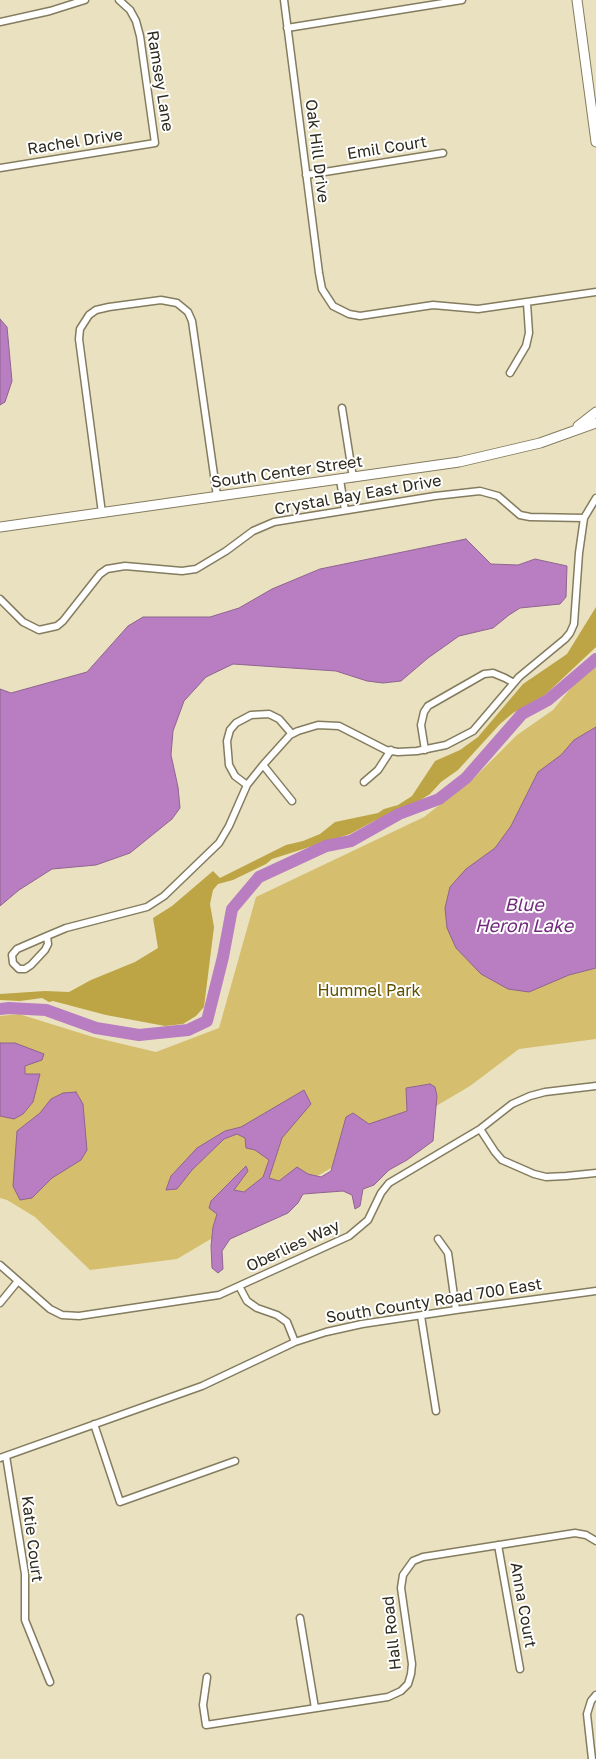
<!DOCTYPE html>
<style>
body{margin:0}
canvas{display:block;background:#e9e1c0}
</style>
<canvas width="596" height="1759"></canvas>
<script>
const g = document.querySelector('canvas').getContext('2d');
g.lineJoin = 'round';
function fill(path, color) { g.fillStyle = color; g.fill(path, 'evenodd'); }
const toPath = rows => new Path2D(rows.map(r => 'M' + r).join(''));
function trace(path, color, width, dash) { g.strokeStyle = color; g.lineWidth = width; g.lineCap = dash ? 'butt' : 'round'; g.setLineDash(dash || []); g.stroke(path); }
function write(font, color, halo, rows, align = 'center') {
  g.font = font + ' "Golos Text",sans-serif'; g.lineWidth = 4; g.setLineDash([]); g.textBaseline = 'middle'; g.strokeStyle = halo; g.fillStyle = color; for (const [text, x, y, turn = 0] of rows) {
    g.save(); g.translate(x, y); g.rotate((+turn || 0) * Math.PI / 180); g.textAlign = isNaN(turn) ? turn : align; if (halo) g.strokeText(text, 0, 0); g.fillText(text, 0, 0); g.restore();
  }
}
const green = toPath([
 [596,657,596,1039,519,1049,470,1086,177,1259,90,1270,35,1217,7,1200,0,1198,0,1016,19,1014,93,1037,156,1052,219,1028,256,897,424,817,474,778,517,735,553,710]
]);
const forest = toPath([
 [596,607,596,647,545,695,513,713,500,724,458,770,441,782,430,794,408,808,374,821,350,834,272,859,266,864,233,880,218,884,213,890,210,904,214,927,204,1007,196,1016,183,1024,165,1026,106,1015,53,1001,49,1002,42,998,20,1001,0,1000,0,994,45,991,69,992,91,980,135,962,158,948,153,918,172,906,213,871,220,878,286,845,303,841,320,834,335,822,378,813,384,809,398,805,412,796,435,761,460,750,478,737,523,684,567,654]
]);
const water = toPath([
 [0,319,7,327,12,381,5,402,0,405,0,319],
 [466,539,491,564,518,565,535,559,567,566,566,597,560,604,520,608,509,615,493,628,459,636,428,658,401,681,383,683,367,681,336,671,233,664,206,677,184,701,173,731,171,755,178,787,180,808,172,819,130,853,96,865,52,869,19,890,0,906,0,689,11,693,87,672,128,626,143,617,210,617,239,608,272,589,320,569,466,539],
 [596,727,596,968,569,975,529,992,508,989,481,974,456,948,447,928,445,908,450,887,466,869,495,848,511,826,538,772,561,755,574,740,596,727],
 [0,1043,15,1043,44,1054,42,1060,25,1066,25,1074,40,1074,33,1102,23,1114,14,1119,0,1116,0,1043],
 [430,1084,435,1087,437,1096,433,1141,407,1160,389,1170,374,1185,363,1189,360,1206,355,1209,352,1195,343,1191,303,1194,298,1203,288,1213,230,1239,222,1251,223,1269,218,1273,212,1268,211,1246,213,1227,217,1214,209,1208,211,1201,246,1166,248,1171,234,1190,244,1192,263,1177,269,1160,255,1150,246,1148,245,1138,237,1134,224,1139,192,1170,177,1189,166,1190,171,1176,197,1148,225,1131,241,1127,304,1090,311,1104,282,1138,269,1178,279,1181,297,1167,308,1174,321,1177,331,1171,346,1117,353,1113,369,1124,407,1111,406,1088,430,1084],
 [76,1092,83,1104,87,1150,81,1160,52,1178,32,1198,20,1200,13,1186,17,1131,40,1113,51,1099,63,1093,76,1092]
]);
const river = toPath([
 [0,1009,9,1008,46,1010,96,1028,139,1035,188,1030,207,1021,223,957,232,909,259,877,326,846,351,841,399,814,439,799,466,778,522,714,548,700,596,659]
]);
const street = toPath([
 [284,0,319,273,322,289,333,306,349,314,360,316,433,305,478,309,596,292],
 [0,22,50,11,85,0],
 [287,28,462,0],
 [0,168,155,143,140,36,136,21,130,10,119,0],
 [306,175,443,153],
 [510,373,526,346,529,333,527,303],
 [342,408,353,478],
 [340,480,345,510],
 [102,513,79,339,80,329,89,315,96,310,109,307,161,300,177,303,188,312,192,321,217,496],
 [0,599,23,622,39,630,57,626,63,621,100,574,107,569,125,566,182,571,196,569,226,551,253,531,274,522,435,496,480,491,498,496,520,515,530,517,584,518],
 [425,750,421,725,424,712,428,706,484,674,493,673,505,678,514,683],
 [263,765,292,801],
 [364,782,378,770,391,750],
 [247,785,235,776,229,765,227,741,230,730,236,723,251,715,269,714,279,719,292,734],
 [47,936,66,928,147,907,164,896,219,843,229,826,247,785,263,765,290,735,298,731,318,725,339,726,386,750,398,752,417,751,446,745,473,731,519,677,565,639,570,633,574,624,579,553,584,518,596,498],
 [47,936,48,944,45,950,31,965,25,969,19,969,13,963,12,955,17,949,47,936],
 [480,1129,495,1152,502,1160,534,1174,546,1177,566,1176,596,1173],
 [438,1239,448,1253,456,1310],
 [0,1265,50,1309,62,1315,79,1316,219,1295,349,1236,368,1220,381,1193,389,1183,480,1129,512,1104,530,1096,545,1092,596,1086],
 [239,1286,247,1301,257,1308,277,1315,287,1322,295,1342],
 [0,1303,18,1281],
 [421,1316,436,1411],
 [94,1424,120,1502,235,1461],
 [6,1456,25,1574,25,1620,50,1682],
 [0,1458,202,1386,295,1342,326,1332,362,1324,456,1310,596,1291],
 [498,1545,520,1669],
 [300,1618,315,1708],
 [207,1677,203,1705,206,1725,388,1697,401,1691,408,1684,411,1674,412,1664,401,1588,403,1575,413,1561,423,1557,575,1533,586,1535,596,1541],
 [592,1759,587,1714,591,1701,596,1695]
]);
const secondary = toPath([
 [577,0,596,142],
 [578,426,596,412],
 [0,527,459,462,540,443,596,423]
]);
const streetNames = [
 ["Ramsey Lane",160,81,81],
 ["Rachel Drive",75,142,-9],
 ["Emil Court",387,148,-9],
 ["Oak Hill Drive",317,151,83],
 ["South Center Street",287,472,-8],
 ["Crystal Bay East Drive",358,495,-10],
 ["Oberlies Way",293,1246,-25],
 ["South County Road 700 East",434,1301,-9],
 ["Katie Court",32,1539,83],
 ["Anna Court",523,1605,80],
 ["Hall Road",392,1633,-96]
];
const parkNames = [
 ["Hummel Park",369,991]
];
const waterNames = [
 ["Blue",524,905],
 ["Heron Lake",524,926]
];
fill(green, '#d5bf6e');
fill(forest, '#bda545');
fill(water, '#b97dc1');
trace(water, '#8f6490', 1);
trace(river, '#b97dc1', 12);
trace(street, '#847c5f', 9);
trace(secondary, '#847c5f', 11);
trace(street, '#fff', 6);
trace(secondary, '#fff', 9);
write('16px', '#2e2b1e', '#fff', streetNames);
write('16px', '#604f00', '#fff', parkNames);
write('italic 18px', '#71297c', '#fff', waterNames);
</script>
